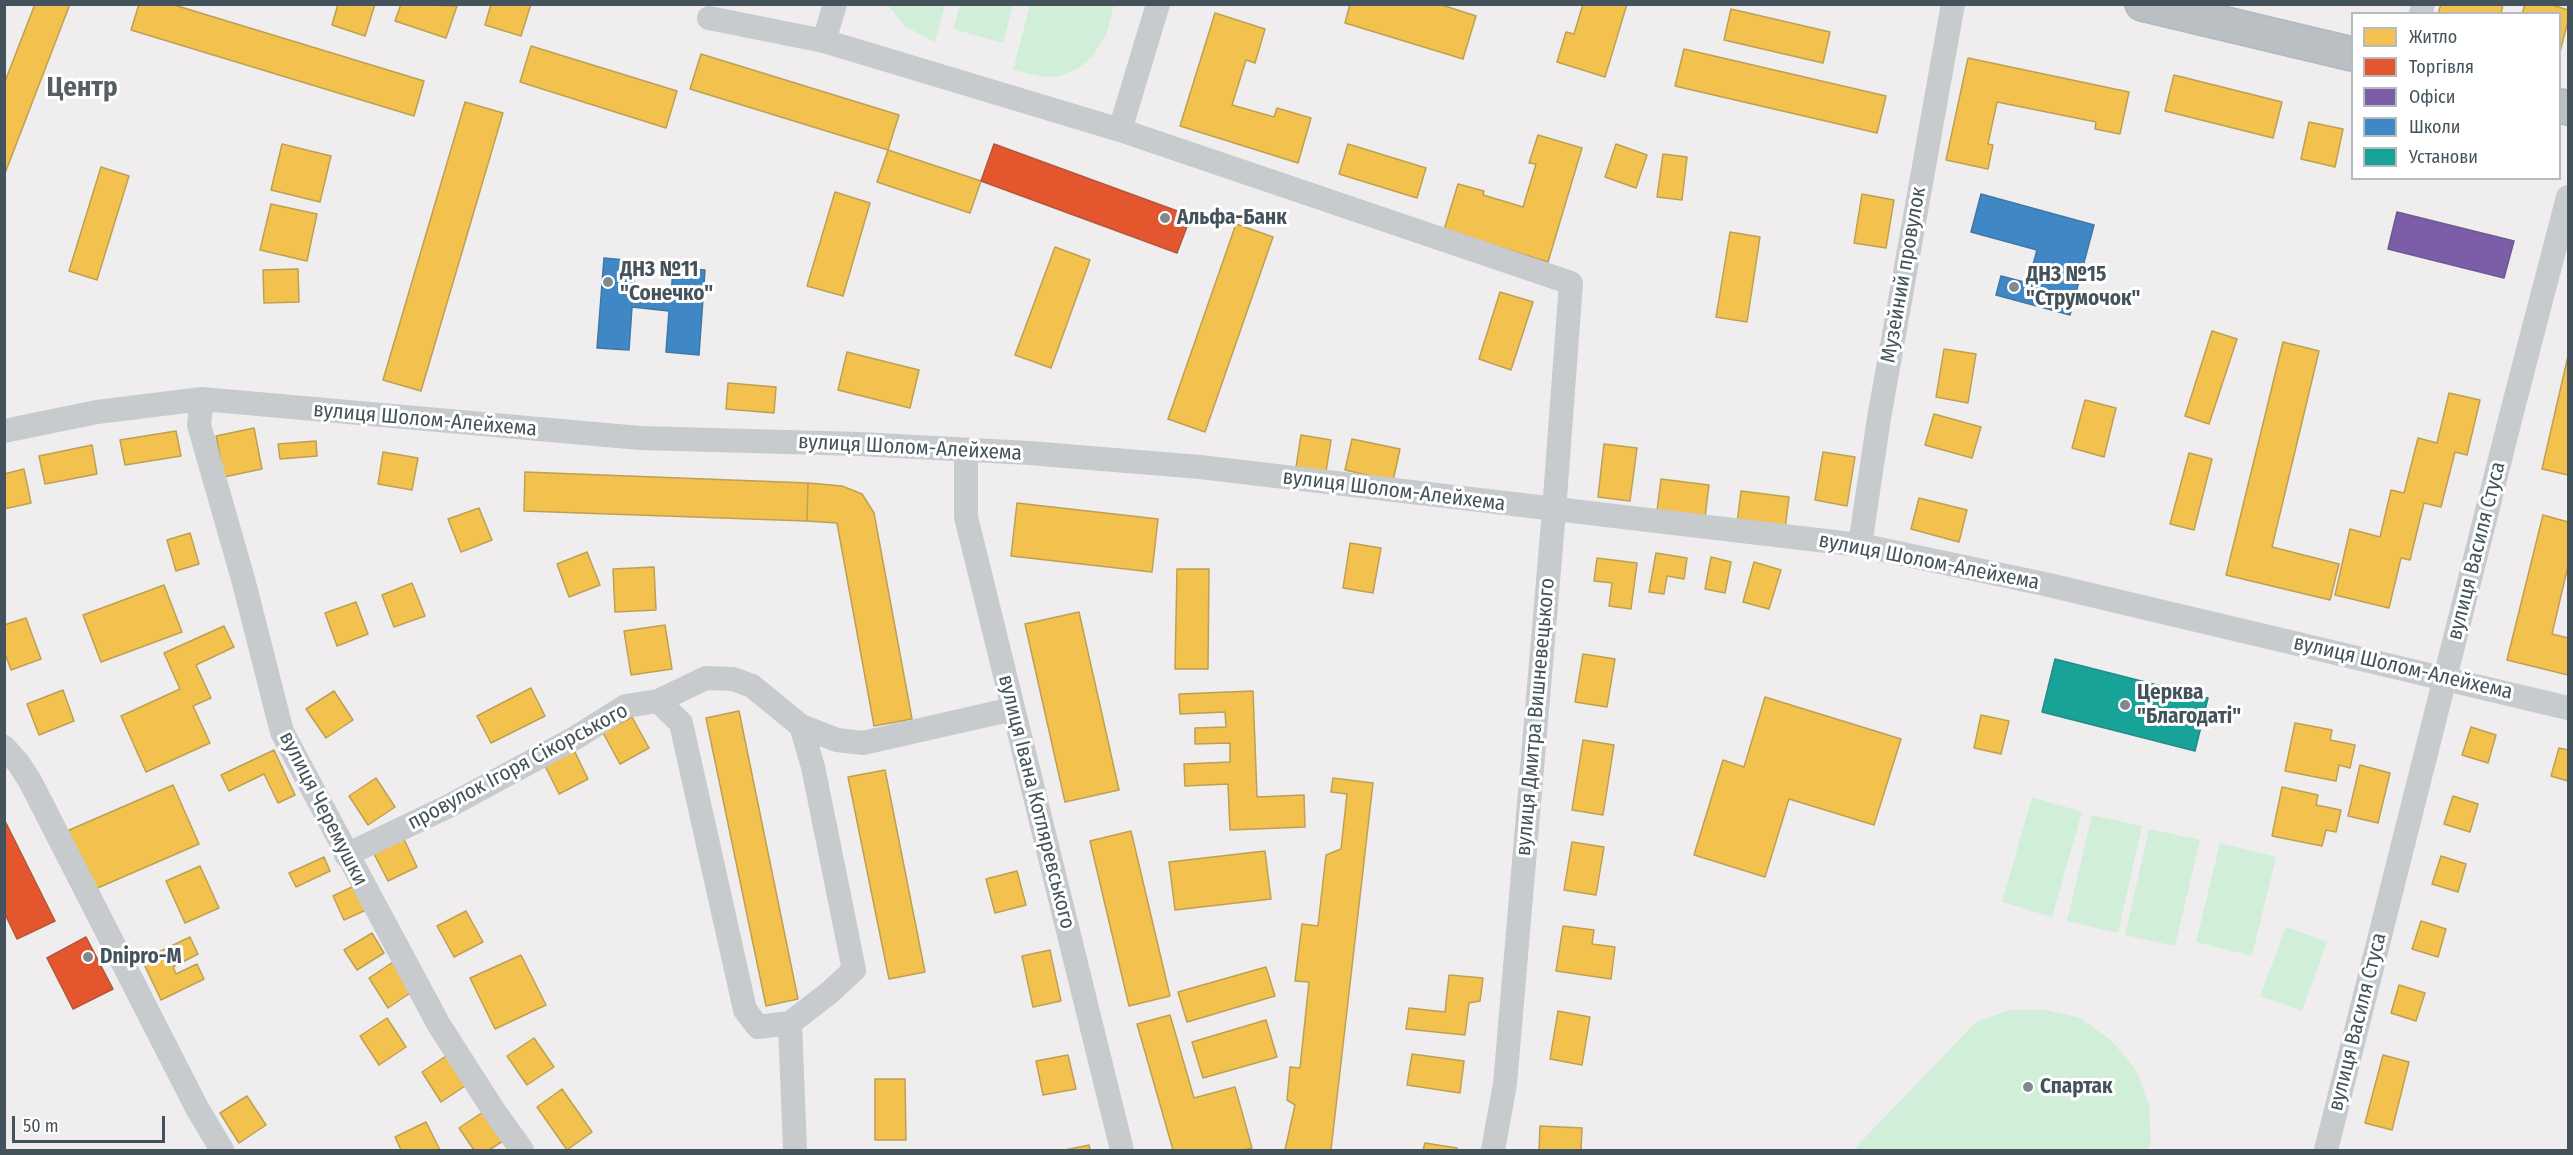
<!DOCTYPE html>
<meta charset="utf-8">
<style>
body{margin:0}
#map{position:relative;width:2573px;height:1155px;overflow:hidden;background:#efedee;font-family:"Fira Sans Condensed",sans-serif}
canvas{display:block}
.frame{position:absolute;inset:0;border:6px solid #44535b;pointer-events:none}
.legend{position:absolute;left:2351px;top:12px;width:210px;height:168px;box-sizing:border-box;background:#fff;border:2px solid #b4babd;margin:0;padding:8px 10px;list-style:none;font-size:18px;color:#44535b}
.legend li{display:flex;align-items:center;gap:12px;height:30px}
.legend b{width:30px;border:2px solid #b4babd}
.scale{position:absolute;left:12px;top:1116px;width:153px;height:27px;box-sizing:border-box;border:3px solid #44535b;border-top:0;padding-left:8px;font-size:18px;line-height:21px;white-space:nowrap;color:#44535b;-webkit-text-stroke:4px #fff;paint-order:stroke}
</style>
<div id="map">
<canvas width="2573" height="1155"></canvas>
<div class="frame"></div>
<ul class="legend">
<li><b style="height:16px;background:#f2c14e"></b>Житло</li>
<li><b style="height:16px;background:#e4572e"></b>Торгівля</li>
<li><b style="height:16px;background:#7b5ea7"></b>Офіси</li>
<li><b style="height:16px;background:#3f88c5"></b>Школи</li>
<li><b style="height:16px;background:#17a398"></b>Установи</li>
</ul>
<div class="scale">50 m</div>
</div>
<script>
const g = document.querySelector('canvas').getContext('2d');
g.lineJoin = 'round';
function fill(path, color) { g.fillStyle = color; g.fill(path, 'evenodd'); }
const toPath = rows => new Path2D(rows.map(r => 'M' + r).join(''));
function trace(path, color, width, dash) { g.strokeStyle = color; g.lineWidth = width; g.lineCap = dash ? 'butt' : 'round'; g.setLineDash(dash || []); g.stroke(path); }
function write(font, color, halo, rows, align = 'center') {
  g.font = font + ' "Fira Sans Condensed",sans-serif'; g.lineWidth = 6; g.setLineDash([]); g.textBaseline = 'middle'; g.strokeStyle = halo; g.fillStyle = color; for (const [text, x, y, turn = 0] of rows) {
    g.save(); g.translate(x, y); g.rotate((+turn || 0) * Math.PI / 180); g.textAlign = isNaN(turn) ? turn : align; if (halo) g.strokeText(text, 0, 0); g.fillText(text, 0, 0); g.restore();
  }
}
const green = toPath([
 [888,5,945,5,935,42,904,26],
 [960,5,1013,5,1003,43,953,29],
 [1030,5,1030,4,1114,5,1106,35,1092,57,1077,69,1059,76,1045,77,1013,70],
 [2032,797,2082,812,2052,917,2002,902],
 [2092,815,2142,826,2118,933,2067,921],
 [2149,829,2200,840,2175,946,2125,935],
 [2220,843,2276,857,2252,956,2196,942],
 [2286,927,2327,942,2302,1011,2260,996],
 [2010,1010,2046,1010,2080,1018,2111,1040,2136,1070,2149,1105,2151,1142,2147,1150,1853,1150,1976,1022]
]);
const homes = toPath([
 [35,4,70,4,4,176,4,84,35,4],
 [139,4,171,4,424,81,414,116,131,30,139,4],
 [338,4,375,4,365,36,332,25,338,4],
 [401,4,457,6,446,38,395,21,401,4],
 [491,4,531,4,521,36,485,25,491,4],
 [1350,4,1439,4,1476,16,1463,59,1345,23,1350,4],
 [1583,4,1627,4,1605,77,1557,62,1566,32,1574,34,1583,4],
 [2441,4,2503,4,2501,14,2438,14,2441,4],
 [2525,4,2549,4,2568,10,2568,21,2560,52,2560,14,2522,14,2525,4],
 [1731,9,1830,32,1823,63,1724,40,1731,9],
 [1215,13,1265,29,1255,63,1246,60,1232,105,1274,117,1277,108,1311,118,1298,163,1180,126,1215,13],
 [531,46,677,91,666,128,520,82,531,46],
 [1684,49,1886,96,1877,133,1675,86,1684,49],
 [701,54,899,115,888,150,690,89,701,54],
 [1968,58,2129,92,2120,134,2095,129,2096,122,1997,102,1988,144,1993,145,1988,169,1946,160,1968,58],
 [2174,75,2282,102,2273,138,2165,111,2174,75],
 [465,102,503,113,421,391,383,380,465,102],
 [2309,122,2343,129,2335,167,2301,159,2309,122],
 [1538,135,1582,148,1548,262,1444,230,1458,184,1484,191,1483,195,1523,207,1536,164,1529,163,1538,135],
 [282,144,331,156,320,202,271,190,282,144],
 [1348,144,1426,168,1417,198,1339,174,1348,144],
 [1616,144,1647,155,1636,188,1605,177,1616,144],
 [888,150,981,181,970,213,877,182,888,150],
 [1663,154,1687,157,1682,200,1657,197,1663,154],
 [101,167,129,176,97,280,69,271,101,167],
 [835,192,870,203,843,296,807,286,835,192],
 [1862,194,1894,200,1886,248,1854,243,1862,194],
 [271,204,317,214,307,261,260,250,271,204],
 [1236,224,1273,237,1205,432,1168,419,1236,224],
 [1730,232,1760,237,1747,322,1716,317,1730,232],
 [1055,247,1090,260,1051,368,1015,355,1055,247],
 [298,269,299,302,264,303,263,270,298,269],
 [1500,292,1533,302,1511,370,1479,359,1500,292],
 [2212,331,2237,339,2209,424,2185,416,2212,331],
 [2283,342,2319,351,2272,547,2339,564,2330,600,2226,575,2283,342],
 [1944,349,1976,354,1968,403,1936,397,1944,349],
 [847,352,919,370,910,408,838,390,847,352],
 [2568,356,2568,475,2542,469,2568,356],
 [728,383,776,387,774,413,726,409,728,383],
 [2449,393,2480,400,2467,455,2455,452,2441,507,2424,503,2410,560,2401,558,2389,608,2335,595,2350,529,2380,537,2391,490,2404,493,2418,438,2437,443,2449,393],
 [2085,400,2116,408,2104,457,2072,448,2085,400],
 [1934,414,1981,427,1972,458,1925,445,1934,414],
 [254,428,262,469,224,477,216,436,254,428],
 [176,431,181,456,125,465,120,440,176,431],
 [1301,435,1331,440,1326,472,1296,467,1301,435],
 [1352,439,1400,449,1393,481,1345,470,1352,439],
 [316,441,317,456,280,459,278,444,316,441],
 [1604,444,1637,448,1630,501,1598,497,1604,444],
 [92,445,97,474,45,484,39,456,92,445],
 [383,452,418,458,412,490,378,484,383,452],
 [1823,452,1855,457,1847,506,1815,500,1823,452],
 [2189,453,2212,459,2194,530,2170,524,2189,453],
 [24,469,31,503,4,509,4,474,24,469],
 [525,472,808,483,807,521,524,511,525,472],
 [1661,479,1709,485,1705,517,1657,511,1661,479],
 [808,483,842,486,862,494,874,513,912,719,874,726,837,523,807,521,808,483],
 [1741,491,1789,497,1785,529,1737,523,1741,491],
 [1919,498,1967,510,1959,542,1911,529,1919,498],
 [1017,503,1158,519,1152,572,1011,556,1017,503],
 [479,508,492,540,461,552,448,519,479,508],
 [2543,515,2568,522,2568,566,2552,634,2568,638,2568,675,2507,660,2543,515],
 [190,533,199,564,176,571,167,540,190,533],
 [1350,543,1381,548,1373,593,1343,588,1350,543],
 [587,552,600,585,569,597,557,564,587,552],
 [1656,553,1687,558,1684,579,1667,576,1664,594,1649,592,1656,553],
 [1711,557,1731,562,1725,593,1705,589,1711,557],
 [1597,558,1637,563,1631,609,1609,606,1612,583,1594,581,1597,558],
 [1754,562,1781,570,1769,609,1743,602,1754,562],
 [654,567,656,610,615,612,613,569,654,567],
 [1177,569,1209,569,1208,669,1175,669,1177,569],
 [412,583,425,616,394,627,382,595,412,583],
 [164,585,182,632,101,662,83,615,164,585],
 [356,602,368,634,337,646,325,613,356,602],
 [1079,612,1119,790,1065,802,1025,624,1079,612],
 [26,618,41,659,11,670,4,651,4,625,26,618],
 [665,625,672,669,631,675,624,631,665,625],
 [224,626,234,647,196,665,211,698,193,706,210,743,146,772,121,716,180,689,164,653,224,626],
 [1583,654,1615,659,1607,707,1575,702,1583,654],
 [531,688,545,716,491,743,477,716,531,688],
 [63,690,74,721,39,735,27,704,63,690],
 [334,691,353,720,326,738,306,709,334,691],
 [1253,691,1257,797,1304,795,1305,827,1230,830,1228,784,1185,786,1184,764,1230,762,1230,743,1195,744,1195,728,1226,727,1225,712,1180,714,1179,694,1253,691],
 [1765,697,1901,739,1874,825,1789,799,1765,877,1694,855,1723,760,1744,767,1765,697],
 [739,711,798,999,766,1006,706,718,739,711],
 [1981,715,2009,721,2001,754,1974,748,1981,715],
 [632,717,649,748,620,764,603,733,632,717],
 [2295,723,2332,730,2330,740,2355,745,2350,768,2339,765,2336,781,2285,771,2295,723],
 [2471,727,2496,735,2488,763,2462,755,2471,727],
 [1583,740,1614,745,1603,815,1572,810,1583,740],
 [573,748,588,779,559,794,543,762,573,748],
 [2559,748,2568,750,2568,781,2551,776,2559,748],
 [274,750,295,795,278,803,264,774,229,791,221,775,274,750],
 [2360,765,2390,773,2378,823,2348,816,2360,765],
 [885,770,925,972,889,979,848,777,885,770],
 [376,778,395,807,368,825,349,796,376,778],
 [1333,778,1373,783,1331,1150,1285,1150,1295,1105,1287,1100,1290,1067,1300,1068,1309,982,1295,981,1302,924,1318,926,1326,855,1341,849,1347,794,1331,792,1333,778],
 [173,785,199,844,93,890,67,831,173,785],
 [2282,787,2318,795,2316,805,2341,810,2336,832,2326,830,2322,846,2272,836,2282,787],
 [2453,796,2478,804,2470,832,2444,824,2453,796],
 [1131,831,1170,996,1129,1006,1090,841,1131,831],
 [402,835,417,867,388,881,372,850,402,835],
 [1572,842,1604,847,1596,895,1564,890,1572,842],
 [1265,851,1271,899,1175,910,1169,862,1265,851],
 [2441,856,2466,864,2458,892,2432,884,2441,856],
 [324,857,330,871,296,887,289,873,324,857],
 [200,866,219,908,185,923,166,881,200,866],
 [1017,871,1026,905,995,913,986,879,1017,871],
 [354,886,366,910,344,920,333,896,354,886],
 [466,911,483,942,454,957,437,926,466,911],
 [2421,921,2446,929,2438,957,2412,949,2421,921],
 [1563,926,1594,930,1592,944,1615,947,1611,979,1556,971,1563,926],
 [372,933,384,953,357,970,344,950,372,933],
 [190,937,198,954,173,967,176,974,197,964,204,979,161,1000,142,960,190,937],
 [1050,950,1061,1001,1033,1007,1022,956,1050,950],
 [521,955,546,1005,495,1029,470,978,521,955],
 [396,960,416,989,388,1008,369,978,396,960],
 [1266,967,1275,996,1187,1022,1178,992,1266,967],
 [1449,975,1483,978,1480,1001,1469,1003,1465,1035,1406,1029,1409,1008,1445,1012,1449,975],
 [2399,985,2425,993,2416,1021,2391,1013,2399,985],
 [1558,1011,1590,1017,1582,1065,1550,1059,1558,1011],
 [1170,1015,1194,1098,1235,1087,1252,1148,1243,1150,1173,1150,1137,1024,1170,1015],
 [387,1018,406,1047,379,1065,360,1036,387,1018],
 [1266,1020,1277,1057,1203,1078,1192,1042,1266,1020],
 [534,1038,554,1067,527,1085,507,1056,534,1038],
 [449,1054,468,1084,441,1102,422,1072,449,1054],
 [1412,1054,1464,1061,1460,1093,1407,1085,1412,1054],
 [1068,1055,1076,1089,1043,1095,1036,1061,1068,1055],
 [2383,1055,2409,1062,2392,1130,2365,1123,2383,1055],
 [875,1079,905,1079,906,1140,875,1140,875,1079],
 [562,1089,592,1132,567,1150,537,1107,562,1089],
 [247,1096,266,1125,239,1143,220,1113,247,1096],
 [486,1110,506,1139,489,1150,474,1150,459,1128,486,1110],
 [426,1122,440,1150,401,1150,395,1137,426,1122],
 [1540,1126,1582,1128,1581,1150,1539,1150,1540,1126],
 [1425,1143,1457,1148,1456,1150,1423,1150,1425,1143],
 [1089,1145,1090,1150,1065,1150,1089,1145]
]);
const shops = toPath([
 [994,144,1191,216,1177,253,981,181,994,144],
 [4,819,55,921,17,939,4,912,4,819],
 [86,937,113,989,73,1009,47,958,86,937]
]);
const offices = toPath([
 [2397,212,2514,241,2504,278,2388,249,2397,212]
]);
const schools = toPath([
 [1981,194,2094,225,2070,315,1996,295,2001,276,2028,283,2037,250,1971,232,1981,194],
 [604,258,636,261,633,294,671,297,673,268,705,270,699,355,666,352,669,311,632,307,629,350,597,348,604,258]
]);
const public = toPath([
 [2055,659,2208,698,2195,751,2042,712,2055,659]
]);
const minor = toPath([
 [2421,14,2423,4],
 [709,18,824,41,1120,130,1571,283,1554,511,1505,1084,1493,1150],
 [824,41,835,4],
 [1120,130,1158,4],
 [202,399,199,425,243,579,282,732,439,1025,494,1111,522,1150],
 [4,431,97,412,202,399,640,438,860,444,1029,453,1200,467,1860,545,2049,585,2568,708],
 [966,451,966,517,1122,1150],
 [1860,545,1879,418,1953,4],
 [658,701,706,678,733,679,752,686,801,726,837,740,863,743,1013,709],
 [4,747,19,764,30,781,197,1108,222,1150],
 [346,855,447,807,575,738,626,706,658,701,681,723,745,1010,758,1027,790,1023,795,1150],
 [790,1023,829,993,854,970,813,767,801,726],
 [2326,1150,2514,404,2568,197]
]);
const highway = toPath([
 [2142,4,2352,54],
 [2560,106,2568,108]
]);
const markers = [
 [1165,218,6,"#80898e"],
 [608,282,6,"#80898e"],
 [2014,287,6,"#80898e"],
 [2125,705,6,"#80898e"],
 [88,957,6,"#80898e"],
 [2028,1087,6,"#80898e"]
];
const poiNames = [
 ["Альфа-Банк",1177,218],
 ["ДНЗ №11",620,270],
 ["\"Сонечко\"",620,294],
 ["ДНЗ №15",2026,275],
 ["\"Струмочок\"",2026,299],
 ["Церква",2137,693],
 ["\"Благодаті\"",2137,717],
 ["Dnipro-M",100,957],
 ["Спартак",2040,1087]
];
const streetNames = [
 ["Музейний провулок",1904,275,-80],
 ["вулиця Шолом-Алейхема",425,420,5],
 ["вулиця Шолом-Алейхема",910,448,3],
 ["вулиця Шолом-Алейхема",1394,491,7],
 ["вулиця Василя Стуса",2477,551,-76],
 ["вулиця Шолом-Алейхема",1929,562,11],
 ["вулиця Шолом-Алейхема",2403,668,13],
 ["вулиця Дмитра Вишневецького",1536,717,-85],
 ["провулок Ігоря Сікорського",518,767,-28],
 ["вулиця Івана Котляревського",1036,802,76],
 ["вулиця Черемушки",323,809,63],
 ["вулиця Василя Стуса",2358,1022,-76]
];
const districtNames = [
 ["Центр",82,88]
];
fill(green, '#d1efd8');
fill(homes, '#f2c14e');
trace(homes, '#bea052', 1.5);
fill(shops, '#e4572e');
trace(shops, '#b4563c', 1.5);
fill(offices, '#7b5ea7');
trace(offices, '#6a5b90', 1.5);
fill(schools, '#3f88c5');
trace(schools, '#4078a5', 1.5);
fill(public, '#17a398');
trace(public, '#248b86', 1.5);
trace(highway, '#b2b9be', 36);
trace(minor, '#c7cbcd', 24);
trace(highway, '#b9bfc3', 33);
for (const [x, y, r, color] of markers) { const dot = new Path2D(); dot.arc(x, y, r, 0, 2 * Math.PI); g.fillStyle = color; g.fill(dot); trace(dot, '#fff', 2); }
write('bold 21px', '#44535b', '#fff', poiNames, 'left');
write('21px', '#44535b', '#fff', streetNames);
write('bold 27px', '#595e62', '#fff', districtNames);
</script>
